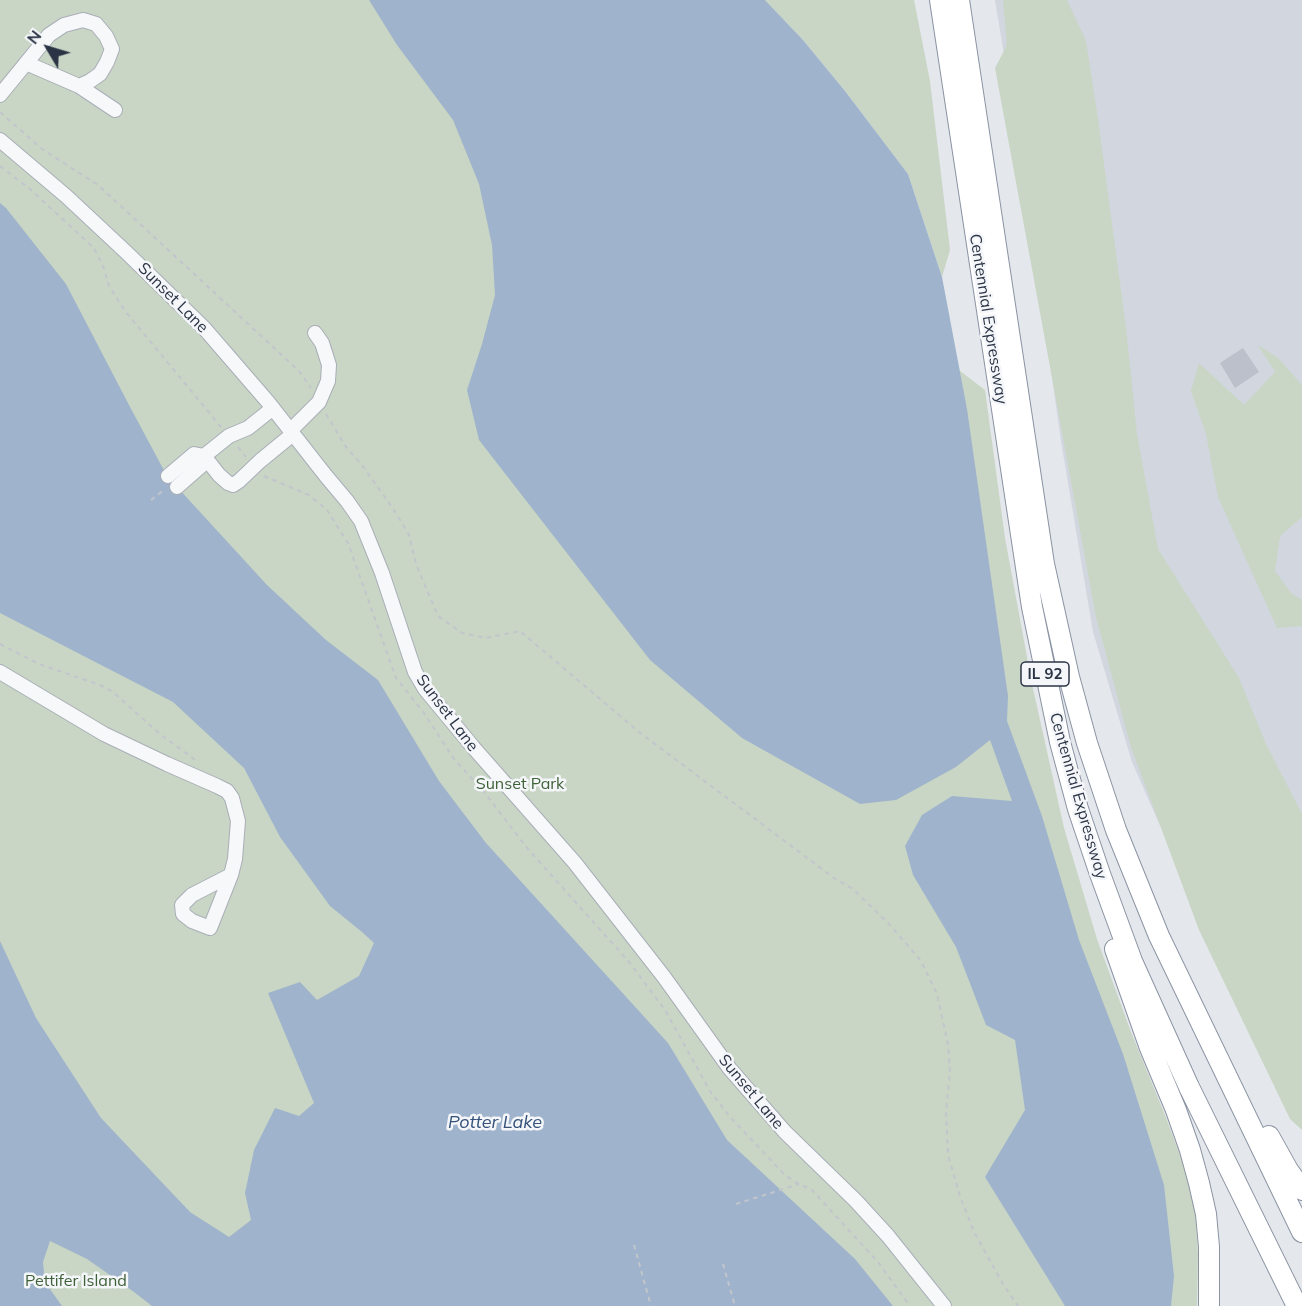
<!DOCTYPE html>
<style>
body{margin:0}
#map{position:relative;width:1302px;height:1306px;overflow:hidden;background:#e4e7ec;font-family:Mulish,sans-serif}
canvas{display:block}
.north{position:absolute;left:18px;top:18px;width:60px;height:60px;-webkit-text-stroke:4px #f4f6f9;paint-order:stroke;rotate:308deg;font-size:16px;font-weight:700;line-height:24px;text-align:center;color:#2b3445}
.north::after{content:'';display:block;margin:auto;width:21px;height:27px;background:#2b3445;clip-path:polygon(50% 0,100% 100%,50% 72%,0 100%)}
</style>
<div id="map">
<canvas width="1302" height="1306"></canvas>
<div class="north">N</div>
</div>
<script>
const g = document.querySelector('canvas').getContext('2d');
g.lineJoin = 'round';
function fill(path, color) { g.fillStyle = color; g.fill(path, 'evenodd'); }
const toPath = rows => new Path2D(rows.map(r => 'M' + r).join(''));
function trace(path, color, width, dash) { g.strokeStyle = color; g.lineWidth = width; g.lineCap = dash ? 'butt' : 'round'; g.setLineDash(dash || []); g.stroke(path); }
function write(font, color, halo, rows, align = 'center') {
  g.font = font + ' Mulish,sans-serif'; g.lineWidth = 5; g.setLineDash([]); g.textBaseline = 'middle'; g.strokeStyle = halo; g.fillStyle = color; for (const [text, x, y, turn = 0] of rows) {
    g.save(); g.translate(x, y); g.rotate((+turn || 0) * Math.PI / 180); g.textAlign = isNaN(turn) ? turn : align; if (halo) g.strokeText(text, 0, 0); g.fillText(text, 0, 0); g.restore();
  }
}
const built = toPath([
 [995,0,1302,0,1302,1124,1195,905,1132,762,1093,632,1061,441,1020,151]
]);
const green = toPath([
 [0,0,666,0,603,98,985,390,1005,538,1032,684,1064,828,1097,939,1131,1032,1165,1115,1183,1163,1195,1206,1198,1254,1197,1306,0,1306],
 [765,0,914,0,930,81,950,250,942,277,908,174,845,91,803,40],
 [1003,0,1067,0,1086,41,1098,119,1126,328,1137,434,1158,549,1239,678,1266,744,1302,814,1302,1130,1290,1119,1199,930,1131,747,1096,617,995,68,1007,45],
 [1258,345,1278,358,1302,385,1302,517,1280,536,1275,571,1291,593,1302,600,1302,626,1277,628,1218,497,1206,434,1191,391,1199,363,1244,405,1275,372]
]);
const water = toPath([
 [369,0,765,0,803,40,845,91,908,174,942,277,967,409,1008,696,1007,721,1042,816,1079,940,1123,1054,1164,1185,1174,1276,1171,1306,1065,1306,985,1177,1025,1110,1015,1040,986,1025,956,947,913,875,905,846,922,815,952,796,1012,801,990,740,956,767,896,800,860,804,742,738,650,660,479,440,467,390,482,344,495,295,492,245,479,184,453,120,397,45],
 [0,203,6,208,66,284,129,405,167,476,267,585,326,640,378,680,439,781,486,843,668,1043,727,1140,855,1259,893,1306,152,1306,134,1292,87,1259,50,1241,43,1262,45,1282,62,1306,0,1306,0,941,36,1018,101,1118,190,1212,229,1237,251,1220,245,1193,254,1150,275,1108,299,1116,314,1103,268,993,300,982,317,1000,359,976,374,943,362,932,330,906,280,837,244,768,173,702,0,613]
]);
const building = toPath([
 [1243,348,1259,372,1235,388,1220,363]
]);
const path = toPath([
 [0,112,42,149,98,185,299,371,311,388],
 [0,166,30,189,94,248,103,266,109,286,125,311,221,427],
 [326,414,346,447,362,465,394,510,409,535,416,564,438,616,462,633,486,638,520,631,639,732,834,878,853,889,891,926,921,961,937,994,948,1044,950,1072,946,1112,948,1155,960,1196,974,1232,1003,1284,1018,1306],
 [238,447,246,457],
 [264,476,309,495,327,510,348,543,396,678,424,713,454,759,485,793,527,848,630,963,665,1010,710,1091,730,1117,784,1174,795,1182,812,1190,878,1262,910,1306],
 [151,500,165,489],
 [0,644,39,664,100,685,113,692,160,734,198,762],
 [736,1204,799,1184],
 [634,1245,651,1306],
 [723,1264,735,1306]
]);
const minor = toPath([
 [26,63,79,86,115,110],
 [0,95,49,35,64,25,83,20,96,24,106,36,112,49,107,62,100,74,90,81,79,86],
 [0,140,66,196,126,252,204,328,268,402,326,476,347,501,361,521,382,573,415,672,425,689,473,747,575,863,664,977,730,1069,785,1132,856,1201,888,1236,944,1306],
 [273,408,248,428,229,436,204,456,219,475,228,483,233,485,239,481,260,461,293,434],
 [290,431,319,402,328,381,329,365,322,343,315,333],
 [168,476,194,454,204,456,201,466,177,487],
 [0,672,104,734,167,764,217,786,227,791,232,798,238,821,235,859,231,875,210,928,192,921,183,914,182,905,192,895,231,875]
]);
const highway = toPath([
 [940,0,1032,607,1060,742,1078,809,1100,874,1132,961,1189,1087,1297,1306],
 [959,0,1044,564,1069,677,1087,743,1116,830,1159,936,1302,1232],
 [1115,949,1150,1048,1176,1110,1190,1150,1199,1183,1206,1214,1209,1247,1209,1306],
 [1269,1136,1288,1170,1302,1190]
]);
const shields = [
 [1045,674,48]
];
const shieldNames = [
 ["IL 92",1045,674]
];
const streetNames = [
 ["Sunset Lane",173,298,45],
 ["Centennial Expressway",988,319,81],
 ["Sunset Lane",447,713,53],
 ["Centennial Expressway",1078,796,74],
 ["Sunset Lane",751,1092,50]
];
const parkNames = [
 ["Sunset Park",520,784],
 ["Pettifer Island",76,1281]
];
const waterNames = [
 ["Potter Lake",495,1123]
];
fill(built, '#d2d6de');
fill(green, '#c9d6c5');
fill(water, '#9fb4cc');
fill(building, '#bbc0ca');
trace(minor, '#a9aeb7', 16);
trace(highway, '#8b94a3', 22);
trace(path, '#c2c5cb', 2, [4.5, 4.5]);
trace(minor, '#f7f8fa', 14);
trace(highway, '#fff', 20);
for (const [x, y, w] of shields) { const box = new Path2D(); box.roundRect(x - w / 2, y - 12, w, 24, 4.5); g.fillStyle = '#f4f6f9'; g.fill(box); trace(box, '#2b3445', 1.5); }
write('bold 15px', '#2b3445', null, shieldNames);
write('16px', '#2b3445', '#f4f6f9', streetNames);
write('16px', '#3f6138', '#f4f6f9', parkNames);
write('italic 18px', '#34527a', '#f4f6f9', waterNames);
</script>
